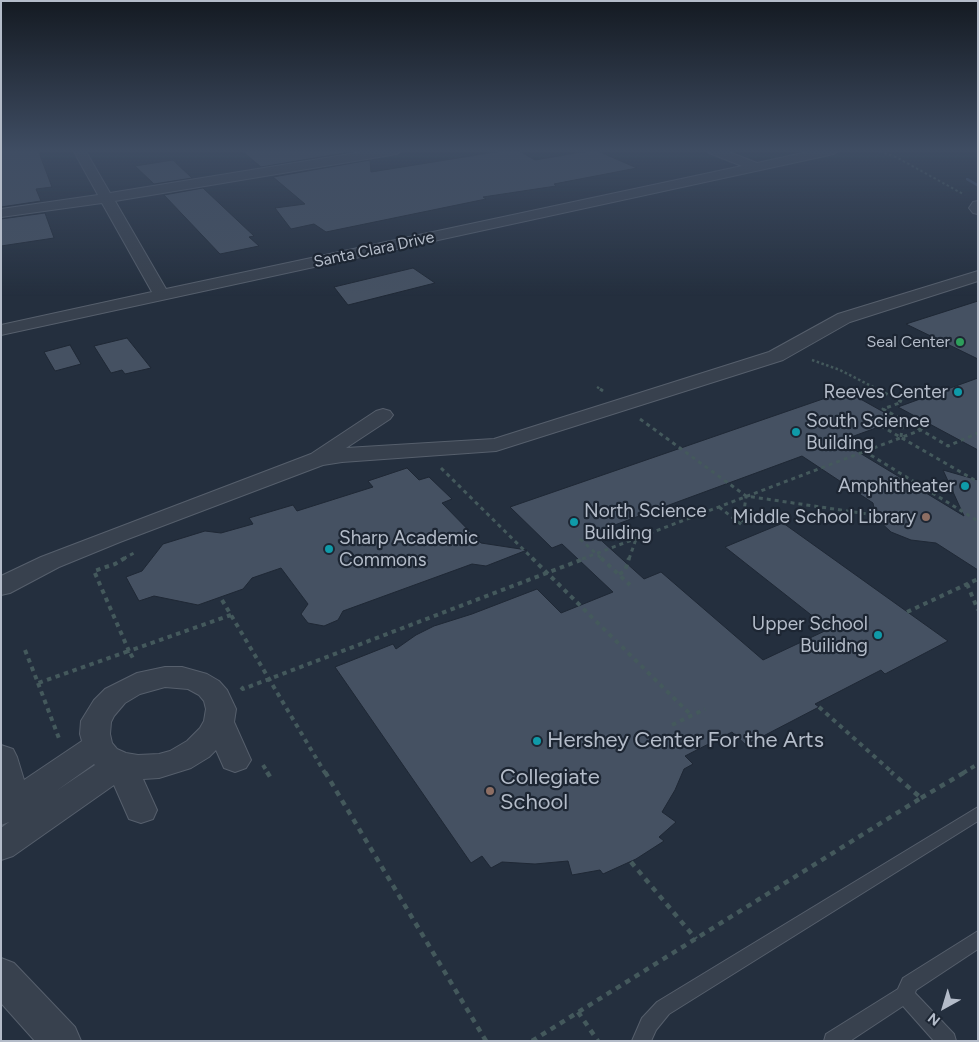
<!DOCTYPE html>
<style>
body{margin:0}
#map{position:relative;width:979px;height:1042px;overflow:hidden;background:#242f3e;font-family:Figtree,sans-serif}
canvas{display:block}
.frame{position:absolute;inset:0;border:2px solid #b4bcc9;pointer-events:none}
.north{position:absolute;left:919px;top:982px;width:50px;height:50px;-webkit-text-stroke:4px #1d2633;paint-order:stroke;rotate:219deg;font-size:14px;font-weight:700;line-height:20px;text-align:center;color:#b4bcc9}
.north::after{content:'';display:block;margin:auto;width:18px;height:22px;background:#b4bcc9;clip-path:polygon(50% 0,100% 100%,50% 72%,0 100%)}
</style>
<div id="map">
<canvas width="979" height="1042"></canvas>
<div class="frame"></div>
<div class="north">N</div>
</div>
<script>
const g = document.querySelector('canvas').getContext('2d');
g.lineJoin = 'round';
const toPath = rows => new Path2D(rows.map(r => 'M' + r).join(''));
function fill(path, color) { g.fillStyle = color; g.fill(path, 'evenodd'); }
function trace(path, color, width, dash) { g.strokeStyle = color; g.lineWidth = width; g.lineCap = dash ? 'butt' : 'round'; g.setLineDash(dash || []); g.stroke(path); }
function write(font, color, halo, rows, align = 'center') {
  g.font = font + ' Figtree,sans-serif'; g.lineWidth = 4.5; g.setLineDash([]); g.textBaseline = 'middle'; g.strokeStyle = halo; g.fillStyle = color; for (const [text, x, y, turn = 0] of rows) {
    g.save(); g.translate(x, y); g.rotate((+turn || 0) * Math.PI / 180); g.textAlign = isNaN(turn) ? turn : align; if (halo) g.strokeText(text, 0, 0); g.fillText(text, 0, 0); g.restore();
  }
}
const stream = toPath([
 [966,178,968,178,978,184,978,187,966,180,966,178]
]);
const building = toPath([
 [14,150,38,150,52,187,36,189,41,201,1,207,1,152,14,150],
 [241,150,362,150,261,167,241,150],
 [508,150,517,150,535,160,595,150,637,168,554,184,556,186,483,197,486,199,326,232,314,224,291,229,275,208,305,204,273,177,370,160,371,172,508,150],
 [173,160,192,178,154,184,135,166,173,160],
 [203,188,254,236,249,237,259,246,220,254,164,195,203,188],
 [45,213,54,238,1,246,1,219,45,213],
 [413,268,435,283,348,305,334,287,413,268],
 [978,301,978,359,906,324,978,301],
 [127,338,151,368,125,374,122,370,111,373,94,346,127,338],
 [70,345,81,364,55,371,44,352,70,345],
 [978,378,978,450,898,407,978,378],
 [846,391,898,420,840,441,964,516,943,470,978,480,978,570,936,543,911,540,891,532,876,518,873,503,802,456,593,533,644,579,661,572,763,660,829,629,725,547,783,523,948,641,885,674,881,670,815,704,819,707,746,745,732,732,685,756,693,764,684,769,675,790,662,812,676,822,659,837,664,841,636,859,603,874,600,870,572,875,568,861,535,864,502,862,491,868,482,856,471,863,335,667,393,644,396,649,416,635,434,626,472,614,537,589,561,613,613,592,562,544,552,548,510,507,846,391],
 [407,468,419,480,429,477,452,499,442,503,481,543,527,550,486,566,472,564,343,611,338,620,324,626,308,623,301,614,308,604,281,568,252,578,243,589,198,605,154,596,139,601,126,577,142,571,163,544,205,531,221,533,253,524,249,518,293,505,297,511,373,487,368,481,407,468]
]);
const pathFar4 = toPath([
 [875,150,896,157,963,194]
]);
const pathFar3 = toPath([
 [812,360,840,370,879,390],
 [597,387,602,390]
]);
const pathFar2 = toPath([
 [600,389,603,391],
 [877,389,902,402,883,409,921,430],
 [640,419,746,496,888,517],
 [881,426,978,482],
 [901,437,903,420],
 [864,451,978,521],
 [441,468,533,559],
 [719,507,742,525,746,497],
 [580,539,602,559],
 [123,559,134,553],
 [582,559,921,430,948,446,978,433],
 [629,559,636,539]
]);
const pathFar1 = toPath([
 [125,558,115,564,94,571,129,651,231,615],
 [532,558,691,715],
 [601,558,630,585],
 [619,574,625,571,629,558],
 [967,584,978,610],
 [222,600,325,773],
 [907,612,978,579],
 [25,650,38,683,129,651,134,660],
 [38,683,60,741],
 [241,687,243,689,586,558],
 [819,707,893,773],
 [672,725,705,709],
 [263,765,268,773],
 [963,773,978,764]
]);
const path = toPath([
 [267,772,272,780],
 [325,772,486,1041],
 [921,798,965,772],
 [631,862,696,939],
 [578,1012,598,1041],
 [532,1041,921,798,891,772]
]);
const lane = toPath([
 [978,807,978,821,669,1014,656,1030,651,1041,632,1041,642,1018,657,1002,978,807],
 [978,931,978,949,916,990,915,993,954,1034,956,1041,934,1041,903,1006,850,1041,824,1041,826,1034,898,989,903,978,978,931]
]);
const street = toPath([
 [73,150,85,150,110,193,374,150,403,150,397,154,115,201,166,289,742,166,709,153,707,150,724,150,757,163,816,150,840,150,834,154,1,335,1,325,152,292,102,203,1,217,1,209,98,195,73,150],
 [978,201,978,214,973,213,969,208,973,202,978,201],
 [978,271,978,281,850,322,783,360,496,451,342,462,323,465,120,542,59,567,10,593,1,595,1,576,41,557,311,454,376,411,383,409,390,411,393,415,390,419,346,448,494,439,769,352,838,314,978,271],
 [165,667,182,667,207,674,219,681,227,690,236,709,234,722,251,760,246,768,235,772,224,768,216,750,209,757,191,768,159,778,143,779,157,810,153,819,141,823,129,819,114,785,13,856,1,860,1,828,9,822,1,825,1,745,13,749,17,757,24,780,82,741,80,734,81,721,94,700,105,689,137,673,165,667],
 [165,687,188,689,199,695,204,701,206,709,204,721,200,728,187,741,170,751,159,754,138,755,126,753,117,749,112,743,110,734,111,722,114,716,125,703,140,694,165,687],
 [94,764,95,765,56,791,94,764],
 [1,958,14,963,75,1027,81,1041,35,1041,1,1003,1,958]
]);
const markers = [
 [960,342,5,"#2e9e5b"],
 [958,392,5,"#0f9aa8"],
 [796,432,5,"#0f9aa8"],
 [965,486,5,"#0f9aa8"],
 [926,517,5,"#8d6e63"],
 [574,522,5,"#0f9aa8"],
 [329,549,5,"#0f9aa8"],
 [878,635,5,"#0f9aa8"],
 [537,741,5,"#0f9aa8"],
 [490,791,5,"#8d6e63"]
];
const farStreetnames = [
 ["Santa Clara Drive",374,250,-12]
];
const farPoinames = [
 ["Seal Center",950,342]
];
const poiNames = [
 ["Reeves Center",948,392],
 ["South Science",806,421,"left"],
 ["Building",806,443,"left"],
 ["Amphitheater",955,486],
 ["North Science",584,511,"left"],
 ["Building",584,533,"left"],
 ["Middle School Library",916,517],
 ["Sharp Academic",339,538,"left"],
 ["Commons",339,560,"left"],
 ["Upper School",868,624],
 ["Builidng",868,646]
];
const nearPoinames = [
 ["Hershey Center For the Arts",547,741],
 ["Collegiate",500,778],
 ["School",500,803]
];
fill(stream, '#394c67');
fill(building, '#455162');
trace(building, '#1f2835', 1);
trace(lane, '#565f6c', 2);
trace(street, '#565f6c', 2);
trace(pathFar4, '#44595c', 2, [2.5, 2.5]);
trace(pathFar3, '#44595c', 2.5, [2.5, 2.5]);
trace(pathFar2, '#44595c', 3, [4, 4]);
trace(pathFar1, '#44595c', 4, [4.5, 4.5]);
trace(path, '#44595c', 4.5, [5.5, 5.5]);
fill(lane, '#38414e');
fill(street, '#38414e');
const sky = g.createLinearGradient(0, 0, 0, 296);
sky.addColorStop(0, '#141a22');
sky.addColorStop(0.51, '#3f4d63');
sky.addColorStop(1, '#3f4d6300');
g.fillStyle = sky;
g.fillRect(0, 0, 979, 296);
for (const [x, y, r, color] of markers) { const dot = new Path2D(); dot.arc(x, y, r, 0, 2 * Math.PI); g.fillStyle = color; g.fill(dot); trace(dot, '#1d2633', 2); }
write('16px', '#b4bcc9', '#1d2633', farStreetnames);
write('16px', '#b4bcc9', '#1d2633', farPoinames, 'right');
write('19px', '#b4bcc9', '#1d2633', poiNames, 'right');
write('22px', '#b4bcc9', '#1d2633', nearPoinames, 'left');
</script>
